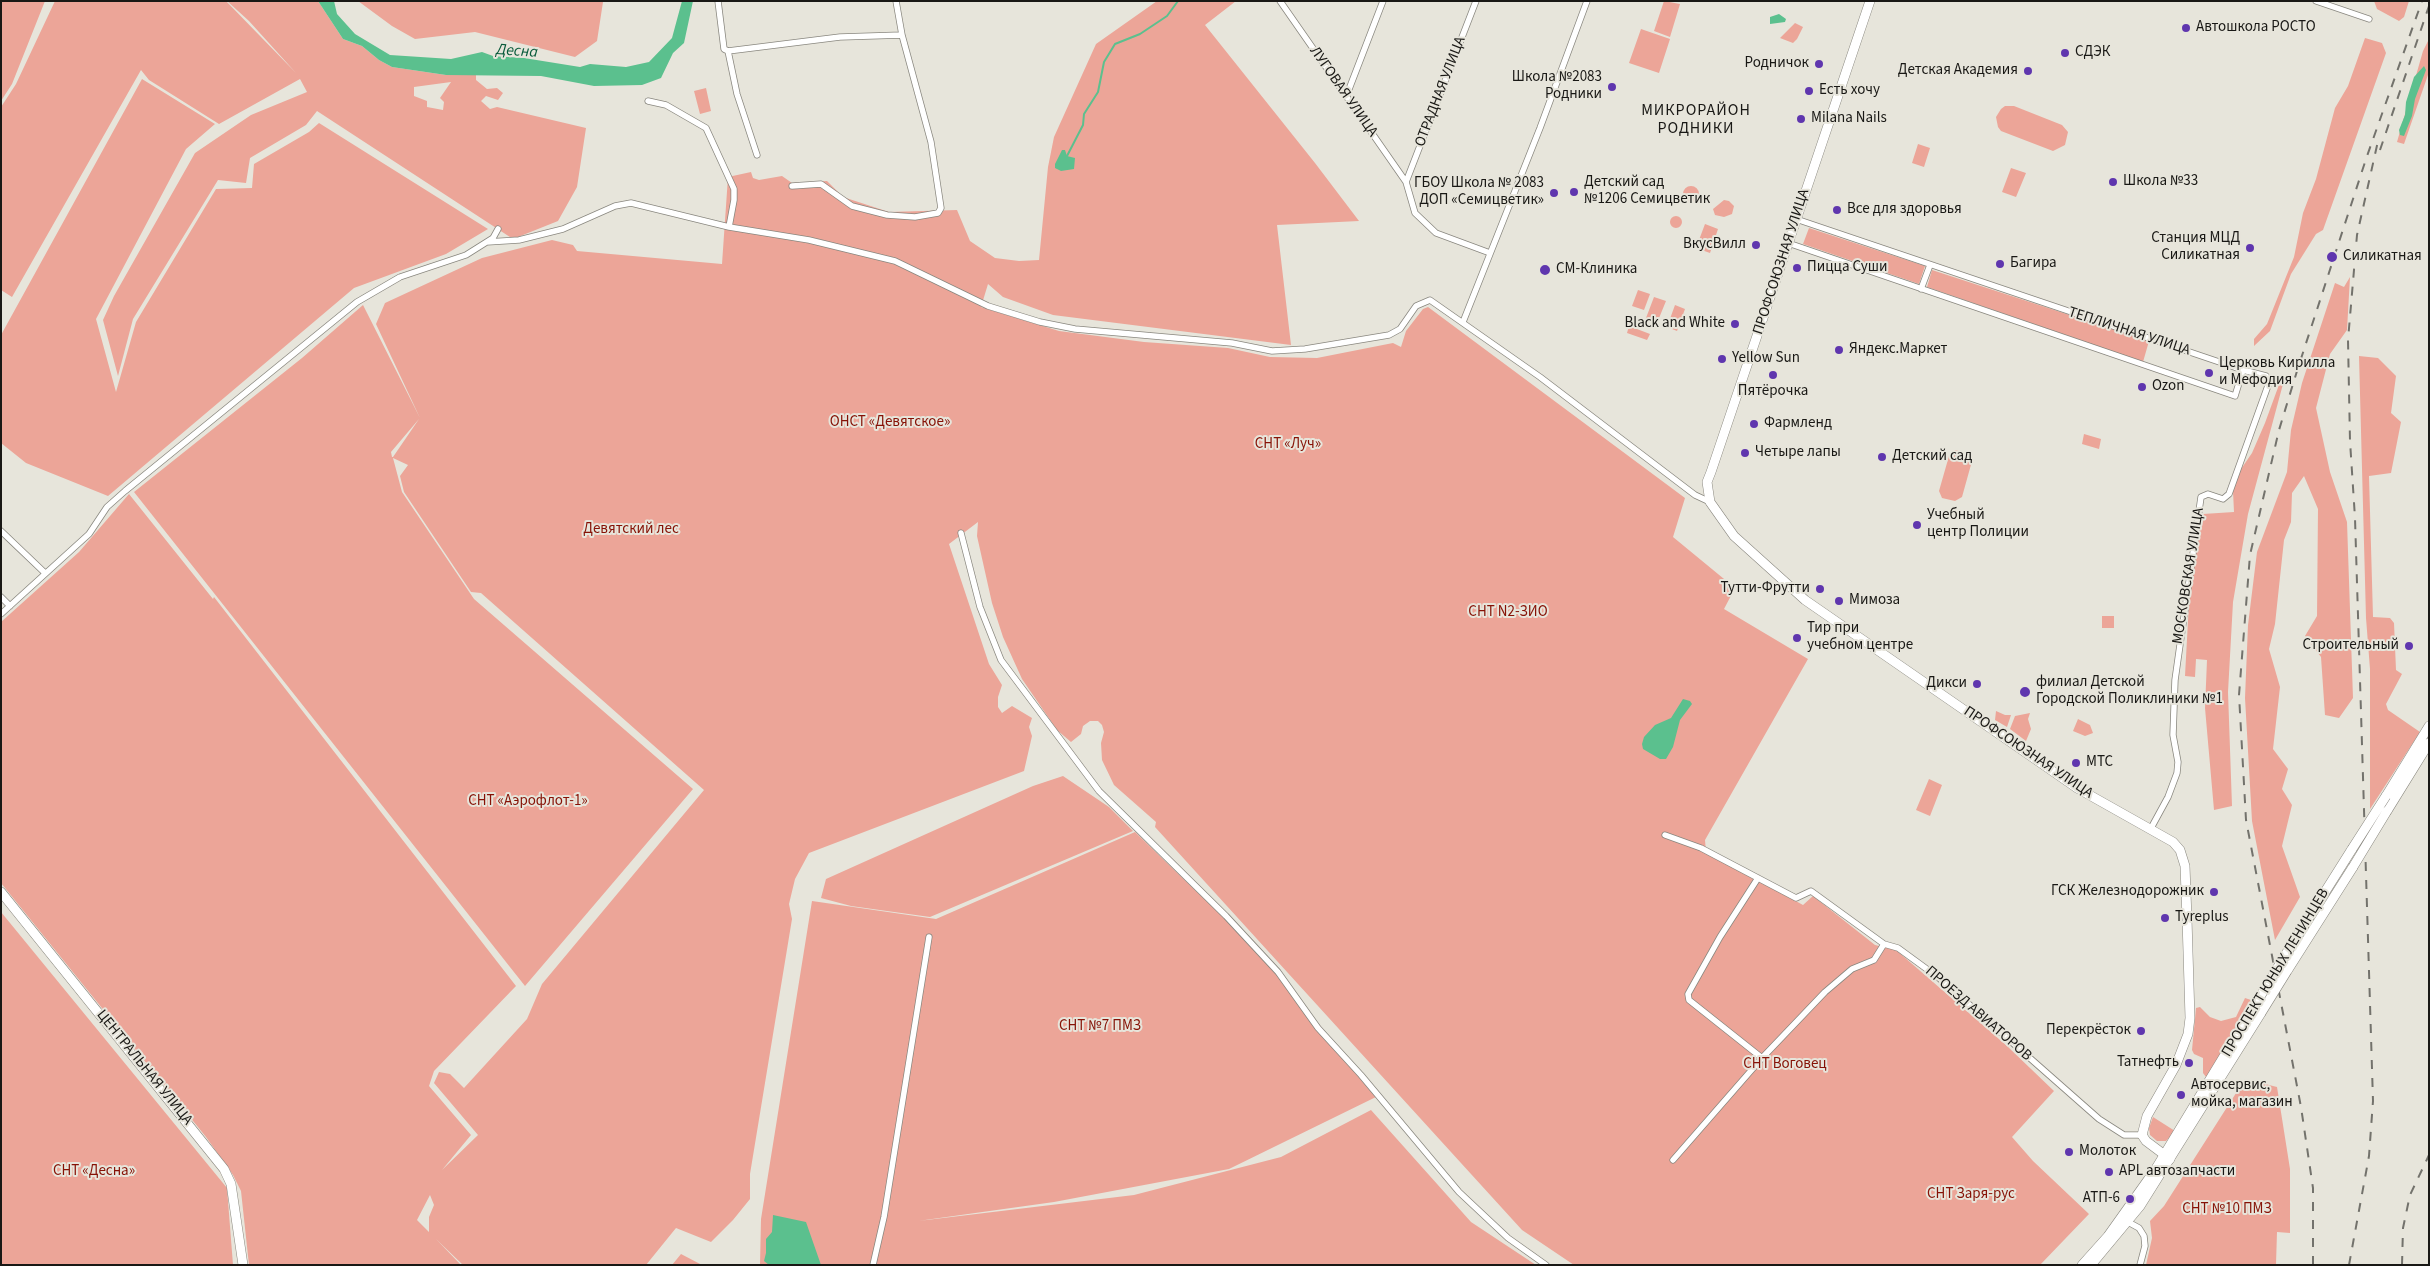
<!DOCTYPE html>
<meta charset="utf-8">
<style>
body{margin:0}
#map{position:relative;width:2430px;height:1266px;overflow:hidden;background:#e7e5db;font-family:"Source Sans 3",sans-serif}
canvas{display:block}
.frame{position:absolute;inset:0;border:2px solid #191815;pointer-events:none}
</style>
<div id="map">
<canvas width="2430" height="1266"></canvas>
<div class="frame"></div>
</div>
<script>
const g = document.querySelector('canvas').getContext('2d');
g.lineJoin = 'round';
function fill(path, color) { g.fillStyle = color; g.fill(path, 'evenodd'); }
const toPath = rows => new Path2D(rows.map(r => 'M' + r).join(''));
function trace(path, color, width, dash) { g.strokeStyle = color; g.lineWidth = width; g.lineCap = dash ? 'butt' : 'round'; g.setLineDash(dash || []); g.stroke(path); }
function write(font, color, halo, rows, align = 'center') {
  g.font = font + ' "Source Sans 3",sans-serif'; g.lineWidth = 4; g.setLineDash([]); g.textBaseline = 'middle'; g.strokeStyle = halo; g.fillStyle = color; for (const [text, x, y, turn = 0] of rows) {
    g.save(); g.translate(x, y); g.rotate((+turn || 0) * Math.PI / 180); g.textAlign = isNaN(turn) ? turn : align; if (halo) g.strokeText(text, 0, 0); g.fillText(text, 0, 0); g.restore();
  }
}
const green = toPath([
 [1,1,45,1,12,84,1,101],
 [55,1,226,1,296,73,249,21,227,1,318,1,343,39,362,46,379,60,392,67,446,75,476,75,476,80,487,89,497,88,503,93,498,100,486,96,481,101,490,109,497,107,586,128,577,187,558,221,513,239,317,111,306,125,250,158,246,183,218,180,133,319,118,376,103,320,114,296,195,153,251,115,307,92,300,79,219,124,149,80,141,70,12,297,1,290,1,107,16,84],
 [451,82,440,98,444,102,443,110,427,107,427,101,414,96,414,87],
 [358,1,599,1,603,2,597,41,575,57,475,32,415,39,392,26],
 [1157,1,1236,1,1205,25,1315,163,1359,221,1277,225,1291,345,1053,315,1003,297,988,284,981,307,1059,331,1144,342,1228,348,1270,357,1317,358,1393,343,1401,347,1406,331,1423,309,1428,307,1685,498,1673,537,1735,588,1724,609,1808,659,1705,840,1706,852,1803,905,1813,896,1875,945,1896,950,2007,1046,2054,1091,2012,1137,2033,1161,2089,1214,2040,1265,1574,1265,1522,1230,1155,827,1156,822,1114,785,1102,760,1101,743,1104,732,1102,725,1098,721,1090,721,1083,726,1081,734,1071,742,1057,730,1022,679,1003,637,992,603,977,536,978,522,949,544,989,664,1002,685,998,697,998,707,1002,713,1012,706,1032,718,1029,727,1032,736,1024,771,809,853,795,879,789,904,792,919,750,1174,750,1199,733,1220,711,1242,676,1228,646,1265,463,1265,436,1239,461,1265,249,1265,241,1191,233,1175,206,1137,1,883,1,622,79,552,129,494,213,599,214,597,516,986,434,1071,429,1086,471,1135,442,1170,478,1135,434,1083,439,1072,450,1074,464,1088,527,1019,542,984,704,790,481,593,471,592,404,492,400,476,408,465,393,458,402,492,474,599,693,789,525,986,134,492,302,358,363,305,420,418,376,324,385,303,482,258,552,240,573,245,577,251,722,264,728,177,751,172,753,178,759,180,782,176,792,183,827,181,843,197,889,212,957,210,970,241,995,258,1019,261,1039,260,1048,167,1054,137,1096,44],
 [419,419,393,457,392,457,391,452],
 [430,1195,434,1205,429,1217,429,1232,417,1220],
 [1664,1,1680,4,1670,37,1654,31],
 [2374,1,2409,1,2404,17,2399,21,2377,9],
 [1795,23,1803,27,1797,39,1793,43,1780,38],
 [1641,29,1670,39,1659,73,1629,63],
 [2365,38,2382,43,2386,53,2323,230,2316,234,2291,274,2270,331,2254,346,2254,339,2267,324,2294,257,2303,213,2316,179,2335,108,2348,86],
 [2429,39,2429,72,2404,144,2397,142,2423,51],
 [142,79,215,124,186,149,96,319,116,392,136,322,216,189,252,188,254,164,309,132,319,123,488,229,446,254,354,288,108,496,26,463,1,443,1,335],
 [706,88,711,111,700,114,694,91],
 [2005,106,2014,106,2062,125,2068,132,2065,145,2053,151,2001,131,1998,127,1996,117,2001,109],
 [1918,144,1930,148,1924,167,1912,163],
 [2011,168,2026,173,2016,197,2002,192],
 '1683 194a8 8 0 1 1 16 0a8 8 0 1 1-16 0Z',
 [1724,200,1729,201,1734,206,1732,214,1724,217,1715,215,1713,209],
 '1670 222a6 6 0 1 1 12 0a6 6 0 1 1-12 0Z',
 [1705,224,1718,229,1710,253,1696,248],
 [1809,228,1925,266,1919,284,1803,244],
 [1932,270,2149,341,2143,362,1927,287],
 [2350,277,2347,330,2330,354,2316,408,2330,472,2347,522,2353,698,2339,718,2325,715,2321,657,2305,636,2317,616,2318,509,2304,476,2292,493,2291,522,2284,540,2275,624,2269,649,2280,687,2273,749,2288,769,2282,789,2292,805,2282,846,2300,897,2275,940,2252,821,2245,698,2248,625,2257,552,2287,472,2291,430,2302,383,2335,283,2344,287],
 [1638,290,1650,294,1644,310,1632,306],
 [1654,297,1666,301,1657,323,1646,318],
 [1675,305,1685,309,1677,331,1667,327],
 [1629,326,1650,334,1647,340,1627,333],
 [2359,356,2378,358,2396,376,2391,413,2401,422,2391,473,2369,476,2373,617,2390,618,2394,623,2396,670,2402,674,2386,704,2388,710,2420,732,2370,809,2370,669,2366,618],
 [2280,382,2283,384,2248,514,2233,602,2228,692,2232,806,2214,810,2205,708,2207,660,2196,659,2195,677,2185,676,2190,584,2203,514,2234,512,2233,491,2239,472,2252,453,2265,423],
 [2084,434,2101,439,2099,449,2082,444],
 [1955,450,1969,454,1972,461,1962,497,1955,501,1942,498,1939,491,1949,456],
 [2102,616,2114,616,2114,628,2102,628],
 [1996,711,2005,715,2011,715,2007,727,1995,720],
 [2030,713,2028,719,2031,729,2026,741,2010,729,2015,716],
 [2078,719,2090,725,2093,733,2085,736,2073,731],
 [1063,776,1109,807,1133,831,930,917,851,906,821,898,826,879,1033,786],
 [1929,779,1942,785,1930,816,1916,810],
 [1135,832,1261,954,1378,1096,1229,1169,1054,1202,918,1221,1134,1195,1281,1157,1371,1110,1471,1222,1536,1265,760,1265,761,1219,812,901,936,919],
 [1,912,227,1188,233,1265,1,1265],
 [2245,998,2254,1001,2209,1077,2206,1077,2203,1073,2203,1058,2194,1054,2192,1050,2196,1008,2200,1007,2210,1017,2221,1021,2236,1017],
 [2245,1079,2277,1087,2290,1169,2290,1233,2277,1232,2276,1264,2146,1265,2152,1238,2150,1221,2164,1206],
 [2153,1117,2175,1131,2166,1141,2157,1141,2150,1135,2149,1128],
 [681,1254,702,1265,672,1265]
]);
const water = toPath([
 [318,1,334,1,337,14,355,34,390,55,451,59,482,52,493,56,524,58,580,67,590,64,626,67,649,62,672,38,682,1,693,1,684,43,673,53,661,78,642,85,594,86,541,76,446,75,392,67,379,60,362,46,343,39],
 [1779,14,1786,19,1785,22,1770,24,1770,17],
 [2424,66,2426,70,2415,99,2412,116,2404,136,2400,135,2399,130,2405,115,2406,102,2414,77],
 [1062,150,1065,150,1067,156,1075,158,1074,169,1061,171,1055,168,1055,164],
 [1683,699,1690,701,1692,704,1680,720,1673,747,1666,759,1660,759,1643,749,1642,744,1644,737,1655,725,1671,718],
 [773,1215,806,1222,821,1265,769,1265,764,1261,766,1253,766,1239,772,1232]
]);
const stream = toPath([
 [1067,156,1083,125,1084,114,1098,92,1104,62,1115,44,1140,34,1167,16,1178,1]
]);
const street = toPath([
 [718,1,724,49,728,51],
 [1280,1,1406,182,1415,213,1436,233,1490,253],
 [2316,1,2369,19],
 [1346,97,1383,1],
 [648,101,666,105,706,128,734,189,734,200,729,227],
 [757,155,737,94,728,51,840,37,902,35,896,1],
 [1406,182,1476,1],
 [792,186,821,184,852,206,887,215,915,217,938,213,941,208,931,142,902,35],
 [487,242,519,240,563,229,615,206,631,203,729,227,809,240,895,261,988,306,1040,322,1075,329,1232,343,1272,351,1305,349,1389,335,1400,329,1416,306,1430,300,1540,377,1695,495,1710,502],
 [1788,243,2235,396,2243,370,1796,219],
 [1921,289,1930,265],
 [1463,322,1540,128,1587,1],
 [1,531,45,573],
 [961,533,980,607,1001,660,1099,791,1226,916,1278,972,1318,1028,1361,1075,1459,1192,1508,1238,1546,1265],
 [1,597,10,606],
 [1,614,89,534,107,507,125,491,357,302,400,277,466,255,493,238,498,229],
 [2150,830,2168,797,2177,773,2178,762,2173,735,2175,680,2201,497,2208,494,2223,499,2229,494,2270,380,2266,376,2243,370],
 [1665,835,1701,848,1796,898,1811,891,1884,944,1898,948,1939,978,2099,1119,2124,1135,2142,1135],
 [1758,878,1720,937,1688,994,1689,1000,1762,1058],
 [1673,1160,1762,1058,1825,992,1852,969,1874,960,1884,944],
 [2128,1222,2139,1228,2144,1236,2145,1246,2140,1265],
 [873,1265,884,1217,929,937]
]);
const secondary = toPath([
 [1870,1,1711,472,1707,482,1710,502,1734,536,1805,600,2077,788,2173,842,2180,850,2185,866,2187,919,2190,1018,2188,1034,2176,1065,2147,1116,2142,1135,2146,1141,2170,1159],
 [1,892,224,1169,231,1184,243,1265]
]);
const primary = toPath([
 [2386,796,2429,726],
 [2387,811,2429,743],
 [2284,957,2352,849],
 [2287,971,2353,867],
 [2082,1265,2108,1236,2155,1170,2258,1000],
 [2091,1265,2140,1206,2261,1013]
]);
const rail = toPath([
 [2380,150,2429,6],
 [2313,1265,2313,1188,2301,1107,2246,820,2239,695,2250,555,2279,430,2297,371,2366,159,2422,1],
 [2349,1265,2369,1156,2373,1101,2355,518,2350,441,2348,340,2357,235,2378,141],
 [2402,1265,2403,1228,2410,1195,2429,1155]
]);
const primaryBridge = toPath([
 [2352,849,2386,796],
 [2353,867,2387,811],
 [2258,1000,2284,957],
 [2261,1013,2287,971]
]);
const markers = [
 [2186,28,5,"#5f36ae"],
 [2065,53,5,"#5f36ae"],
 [1819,64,5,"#5f36ae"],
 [2028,71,5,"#5f36ae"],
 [1612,87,5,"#5f36ae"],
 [1809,91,5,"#5f36ae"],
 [1801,119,5,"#5f36ae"],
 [2113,182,5,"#5f36ae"],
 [1574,192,5,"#5f36ae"],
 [1554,193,5,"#5f36ae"],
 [1837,210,5,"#5f36ae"],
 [1756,245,5,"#5f36ae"],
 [2250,248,5,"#5f36ae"],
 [2332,257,6,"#5f36ae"],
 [2000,264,5,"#5f36ae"],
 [1797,268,5,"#5f36ae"],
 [1545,270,6,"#5f36ae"],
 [1735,324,5,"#5f36ae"],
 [1839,350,5,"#5f36ae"],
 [1722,359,5,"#5f36ae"],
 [2209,373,5,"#5f36ae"],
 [1773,375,5,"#5f36ae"],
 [2142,387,5,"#5f36ae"],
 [1754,424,5,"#5f36ae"],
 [1745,453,5,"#5f36ae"],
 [1882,457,5,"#5f36ae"],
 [1917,525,5,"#5f36ae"],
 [1820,589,5,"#5f36ae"],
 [1839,601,5,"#5f36ae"],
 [1797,638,5,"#5f36ae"],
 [2409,646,5,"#5f36ae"],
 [1977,684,5,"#5f36ae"],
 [2025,692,6,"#5f36ae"],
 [2076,763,5,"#5f36ae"],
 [2214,892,5,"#5f36ae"],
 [2165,918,5,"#5f36ae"],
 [2141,1031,5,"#5f36ae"],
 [2189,1063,5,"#5f36ae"],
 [2181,1095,5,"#5f36ae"],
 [2069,1152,5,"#5f36ae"],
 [2109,1172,5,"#5f36ae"],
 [2130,1199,5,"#5f36ae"]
];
const poiNames = [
 ["Автошкола РОСТО",2196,28],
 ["СДЭК",2075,53],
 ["Родничок",1809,64,"right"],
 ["Детская Академия",2018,71,"right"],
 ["Школа №2083",1602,78,"right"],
 ["Родники",1602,95,"right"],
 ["Есть хочу",1819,91],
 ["Milana Nails",1811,119],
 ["Школа №33",2123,182],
 ["Детский сад",1584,183],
 ["№1206 Семицветик",1584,200],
 ["ГБОУ Школа № 2083",1544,184,"right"],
 ["ДОП «Семицветик»",1544,201,"right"],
 ["Все для здоровья",1847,210],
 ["Станция МЦД",2240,239,"right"],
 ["Силикатная",2240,256,"right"],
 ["ВкусВилл",1746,245,"right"],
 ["Силикатная",2343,257],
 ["Багира",2010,264],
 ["Пицца Суши",1807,268],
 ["СМ-Клиника",1556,270],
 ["Black and White",1725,324,"right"],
 ["Яндекс.Маркет",1849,350],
 ["Yellow Sun",1732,359],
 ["Церковь Кирилла",2219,364],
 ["и Мефодия",2219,381],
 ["Ozon",2152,387],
 ["Пятёрочка",1773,392,"center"],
 ["Фармленд",1764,424],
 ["Четыре лапы",1755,453],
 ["Детский сад",1892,457],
 ["Учебный",1927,516],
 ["центр Полиции",1927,533],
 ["Тутти-Фрутти",1810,589,"right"],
 ["Мимоза",1849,601],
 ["Тир при",1807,629],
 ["учебном центре",1807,646],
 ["Строительный",2399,646,"right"],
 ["филиал Детской",2036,683],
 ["Городской Поликлиники №1",2036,700],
 ["Дикси",1967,684,"right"],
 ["МТС",2086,763],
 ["ГСК Железнодорожник",2204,892,"right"],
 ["Tyreplus",2175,918],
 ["Перекрёсток",2131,1031,"right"],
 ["Татнефть",2179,1063,"right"],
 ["Автосервис,",2191,1086],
 ["мойка, магазин",2191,1103],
 ["Молоток",2079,1152],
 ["APL автозапчасти",2119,1172],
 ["АТП-6",2120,1199,"right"]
];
const streetNames = [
 ["ЛУГОВАЯ УЛИЦА",1343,92,55],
 ["ОТРАДНАЯ УЛИЦА",1441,92,-69],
 ["ПРОФСОЮЗНАЯ УЛИЦА",1782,262,-72],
 ["ТЕПЛИЧНАЯ УЛИЦА",2129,332,18],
 ["МОСКОВСКАЯ УЛИЦА",2189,576,-81],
 ["ПРОФСОЮЗНАЯ УЛИЦА",2028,753,34],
 ["ПРОСПЕКТ ЮНЫХ ЛЕНИНЦЕВ",2276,973,-59],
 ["ПРОЕЗД АВИАТОРОВ",1978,1014,41],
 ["ЦЕНТРАЛЬНАЯ УЛИЦА",144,1068,51]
];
const parkNames = [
 ["ОНСТ «Девятское»",890,423],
 ["СНТ «Луч»",1288,445],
 ["Девятский лес",631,530],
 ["СНТ N2-ЗИО",1508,613],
 ["СНТ «Аэрофлот-1»",528,802],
 ["СНТ №7 ПМЗ",1100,1027],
 ["СНТ Воговец",1785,1065],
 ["СНТ «Десна»",94,1172],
 ["СНТ Заря-рус",1971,1195],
 ["СНТ №10 ПМЗ",2227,1210]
];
const waterNames = [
 ["Десна",517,52,4]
];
const neighbourhoodNames = [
 ["МИКРОРАЙОН",1696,111],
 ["РОДНИКИ",1696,129]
];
fill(green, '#eca598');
fill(water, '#5bc08e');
trace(stream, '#5bc08e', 2);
trace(street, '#89877f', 7);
trace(secondary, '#89877f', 10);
trace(primary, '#89877f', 10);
trace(street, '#fff', 5.5);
trace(secondary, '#fff', 9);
trace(primary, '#fff', 9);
trace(rail, '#73726c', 2, [9, 9]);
trace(primaryBridge, '#89877f', 10, []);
trace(primaryBridge, '#fff', 9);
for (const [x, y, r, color] of markers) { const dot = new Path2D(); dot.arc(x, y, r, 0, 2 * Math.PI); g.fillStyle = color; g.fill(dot); trace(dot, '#e7e5db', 2); }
write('15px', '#191815', '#e7e5db', poiNames, 'left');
write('15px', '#191815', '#e7e5db', streetNames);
write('15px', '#861206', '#e7e5db', parkNames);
write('italic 16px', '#075a3a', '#e7e5db', waterNames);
g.letterSpacing = '1px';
write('16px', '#191815', '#e7e5db', neighbourhoodNames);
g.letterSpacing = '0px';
</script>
